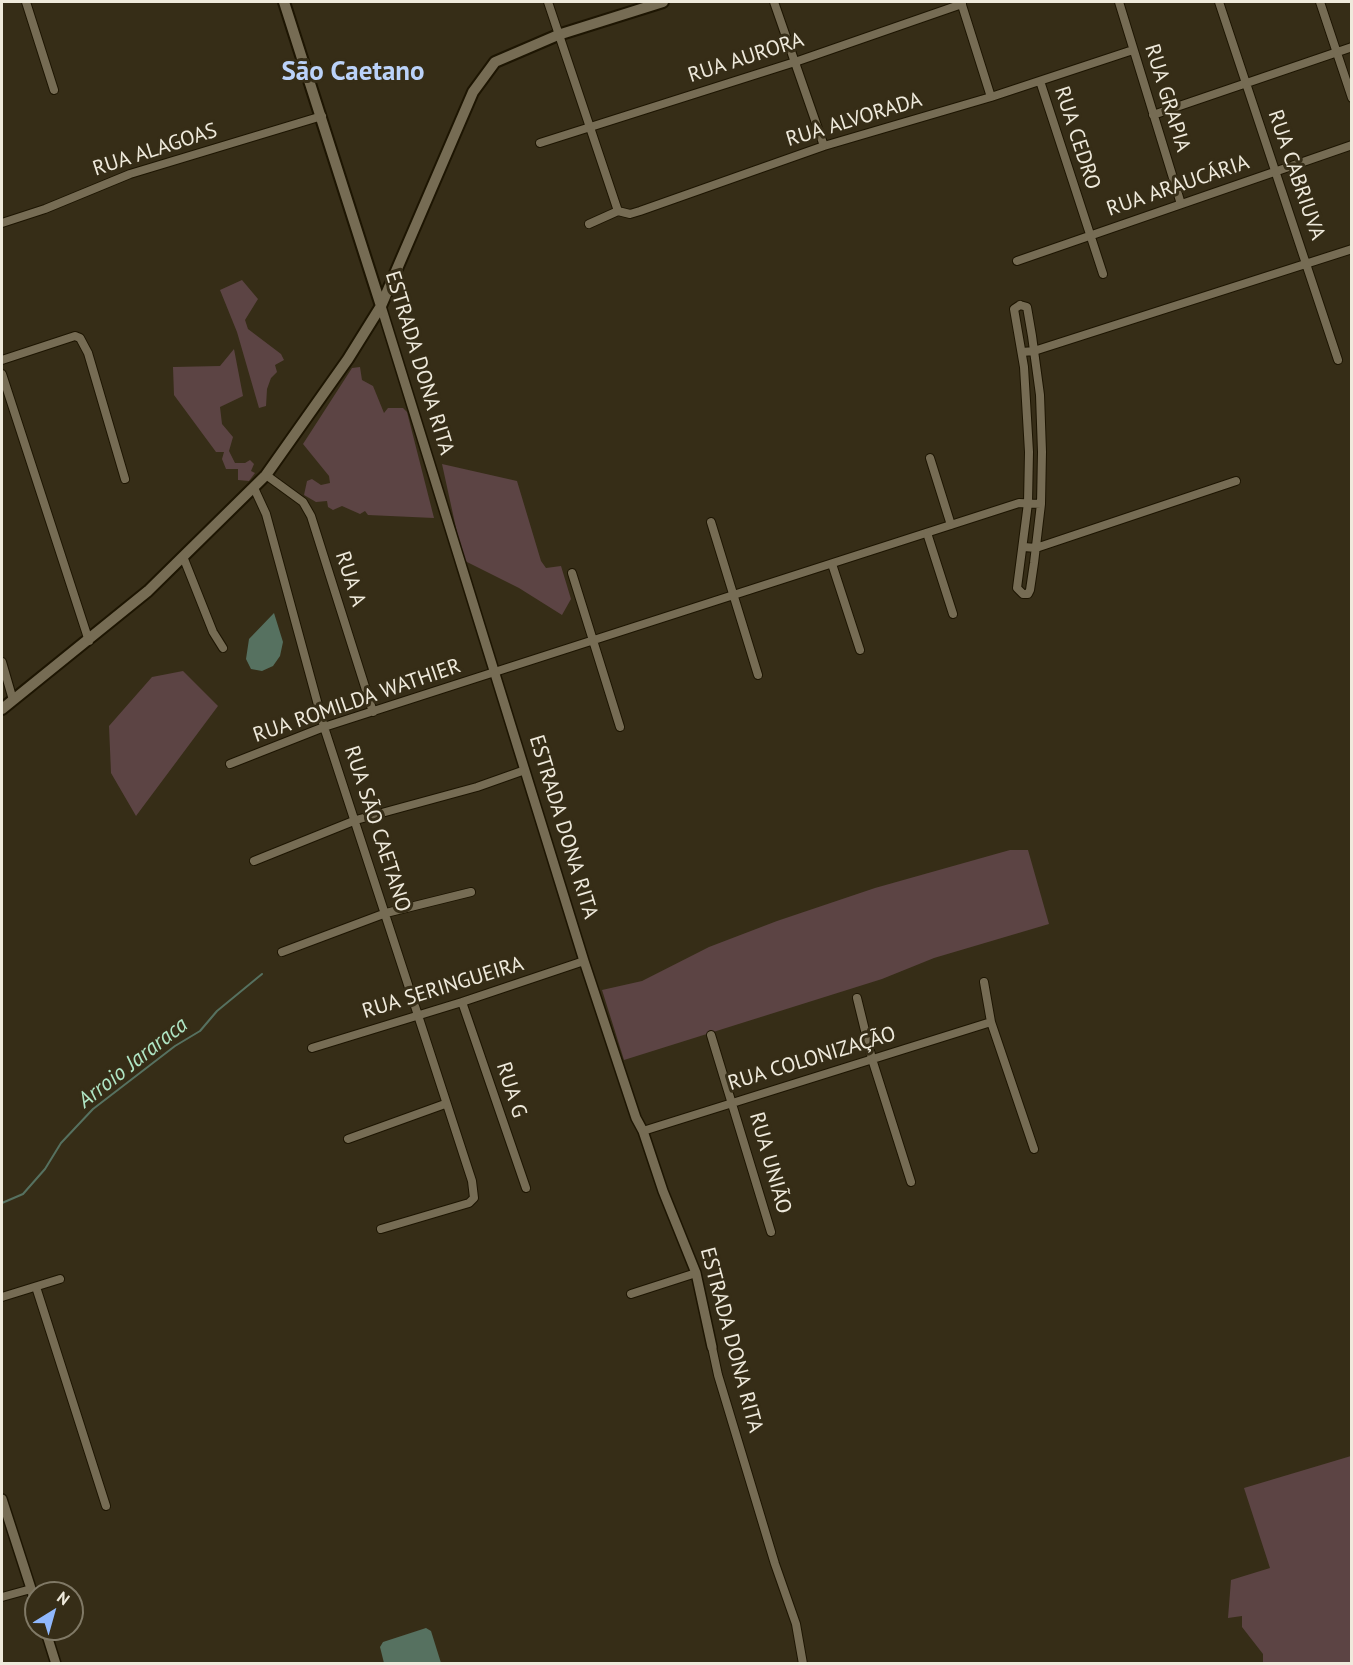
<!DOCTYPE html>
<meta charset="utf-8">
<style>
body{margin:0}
#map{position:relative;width:1353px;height:1665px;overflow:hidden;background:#362d17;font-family:"PT Sans",sans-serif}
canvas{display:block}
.frame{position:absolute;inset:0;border:3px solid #efeadc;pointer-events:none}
.north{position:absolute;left:24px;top:1581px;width:60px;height:60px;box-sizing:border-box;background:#362d17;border:2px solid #807966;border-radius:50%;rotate:37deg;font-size:16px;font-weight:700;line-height:24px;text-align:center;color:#efeadc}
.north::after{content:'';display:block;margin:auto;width:21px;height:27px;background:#90b8fd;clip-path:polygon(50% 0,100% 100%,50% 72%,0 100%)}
</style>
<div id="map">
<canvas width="1353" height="1665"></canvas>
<div class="frame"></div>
<div class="north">N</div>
</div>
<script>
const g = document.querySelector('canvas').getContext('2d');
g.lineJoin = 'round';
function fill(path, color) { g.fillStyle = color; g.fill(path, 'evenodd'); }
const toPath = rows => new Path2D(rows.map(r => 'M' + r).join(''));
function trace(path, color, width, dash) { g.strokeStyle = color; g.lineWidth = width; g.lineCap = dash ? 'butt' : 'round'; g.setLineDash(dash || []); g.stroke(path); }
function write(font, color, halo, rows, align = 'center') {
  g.font = font + ' "PT Sans",sans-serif'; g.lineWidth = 6; g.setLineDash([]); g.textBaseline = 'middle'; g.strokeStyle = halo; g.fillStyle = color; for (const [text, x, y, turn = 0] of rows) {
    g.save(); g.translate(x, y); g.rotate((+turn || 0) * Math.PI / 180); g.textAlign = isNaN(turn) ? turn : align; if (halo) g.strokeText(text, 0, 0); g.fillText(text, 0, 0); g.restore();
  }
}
const green = toPath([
 [242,280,258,299,245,320,248,329,281,354,284,360,275,365,277,372,271,378,267,389,266,406,259,408,237,332,220,290],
 [234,349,243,396,220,407,222,424,233,437,229,451,235,463,245,463,250,460,254,464,251,471,255,473,249,481,238,480,238,469,226,469,222,459,224,452,216,452,174,395,173,367,220,366],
 [360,367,362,380,373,386,384,413,388,408,403,408,407,412,434,518,368,515,365,511,360,514,342,506,333,510,328,507,327,501,316,502,304,495,307,481,312,479,321,485,330,483,329,476,303,444,352,368],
 [442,464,517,481,541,561,546,568,561,566,571,599,562,615,519,588,463,560],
 [183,671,218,706,136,816,111,773,109,726,152,677],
 [1010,850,1028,850,1049,924,934,958,882,979,624,1060,602,990,642,981,709,947,777,921,875,888],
 [1351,1456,1351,1663,1263,1663,1263,1654,1242,1627,1242,1616,1228,1618,1231,1580,1270,1568,1244,1488]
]);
const water = toPath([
 [274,613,283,642,280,656,273,666,262,671,251,669,246,659,249,639],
 [426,1628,431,1631,441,1663,384,1663,380,1647,383,1642]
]);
const stream = toPath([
 [2,1203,23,1194,45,1169,61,1143,93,1109,175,1046,200,1031,217,1011,262,974]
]);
const minor = toPath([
 [26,2,54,90],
 [548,2,618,211],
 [774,2,824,146],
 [961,2,991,97],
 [1119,2,1181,204],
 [1219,2,1338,360],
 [1320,2,1352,98],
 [1040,81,1103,274],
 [1153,115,1352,47],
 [540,143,795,62,962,4],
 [2,223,45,209,130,174,322,116],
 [589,224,618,211,630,214,640,211,824,146,991,97,1133,50],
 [1017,261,1352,145],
 [1020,305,1027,307,1032,336,1040,395,1042,452,1041,504,1034,563,1030,590,1028,594,1023,594,1017,588,1028,503,1029,452,1024,367,1014,309,1020,305],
 [1022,352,1034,351,1352,249],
 [2,360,75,336,80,338,88,353,125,479],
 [2,374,89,641],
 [930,458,951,525],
 [266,475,303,502,311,516,373,712],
 [254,488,266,514,324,727,472,1181,474,1198,469,1203,381,1229],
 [711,522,758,675],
 [927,533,953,614],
 [1024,547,1036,548,1236,481],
 [184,559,213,632,223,648],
 [832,564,860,650],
 [572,573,620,727],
 [2,662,13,700],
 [230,764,324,727,1019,503,1041,504],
 [254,861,356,820,477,787,525,770],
 [282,952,386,913,471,892],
 [984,982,991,1022,1034,1149],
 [857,998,872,1059,911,1182],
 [462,1002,526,1188],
 [711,1035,771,1232],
 [312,1048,462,1002,584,961],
 [643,1131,991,1022],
 [348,1139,445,1104],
 [36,1287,106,1506],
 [631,1294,696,1273],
 [2,1297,60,1279],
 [712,1347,718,1375,775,1564,796,1624,803,1664],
 [2,1597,31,1589]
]);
const tertiary = toPath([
 [381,306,584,961,636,1118,643,1131,663,1191,696,1273,712,1347],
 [2,1499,36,1604],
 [45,1629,56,1664]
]);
const secondary = toPath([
 [284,2,381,306],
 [2,709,148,591,266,475,348,359,381,306,473,92,495,62,558,35,663,2]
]);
const streetNames = [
 ["RUA AURORA",746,58,-18],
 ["RUA GRAPIA",1167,98,73],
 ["RUA ALVORADA",854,120,-17],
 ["RUA CEDRO",1077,138,72],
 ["RUA ALAGOAS",155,150,-18],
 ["RUA CABRIUVA",1296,175,71],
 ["RUA ARAUCÁRIA",1178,186,-19],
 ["ESTRADA DONA RITA",419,363,73],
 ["RUA A",350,579,72],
 ["RUA ROMILDA WATHIER",357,701,-19],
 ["ESTRADA DONA RITA",563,827,73],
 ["RUA SÃO CAETANO",377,829,72],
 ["RUA SERINGUEIRA",443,988,-17],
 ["RUA COLONIZAÇÃO",812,1059,-17],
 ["RUA G",511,1090,72],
 ["RUA UNIÃO",770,1163,74],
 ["ESTRADA DONA RITA",731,1340,75]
];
const waterNames = [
 ["Arroio Jararaca",133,1063,-38]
];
const districtNames = [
 ["São Caetano",353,72]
];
fill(green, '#5c4444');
fill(water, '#567160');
trace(stream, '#567160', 2);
trace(minor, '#1d1502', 10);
trace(tertiary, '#1d1502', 12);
trace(secondary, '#1d1502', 14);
trace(minor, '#766c54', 8);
trace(tertiary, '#766c54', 9);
trace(secondary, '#766c54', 10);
write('21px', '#efeadc', '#362d17', streetNames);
write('italic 22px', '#afe5c4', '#362d17', waterNames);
write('bold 27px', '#bbd2f9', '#362d17', districtNames);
</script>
